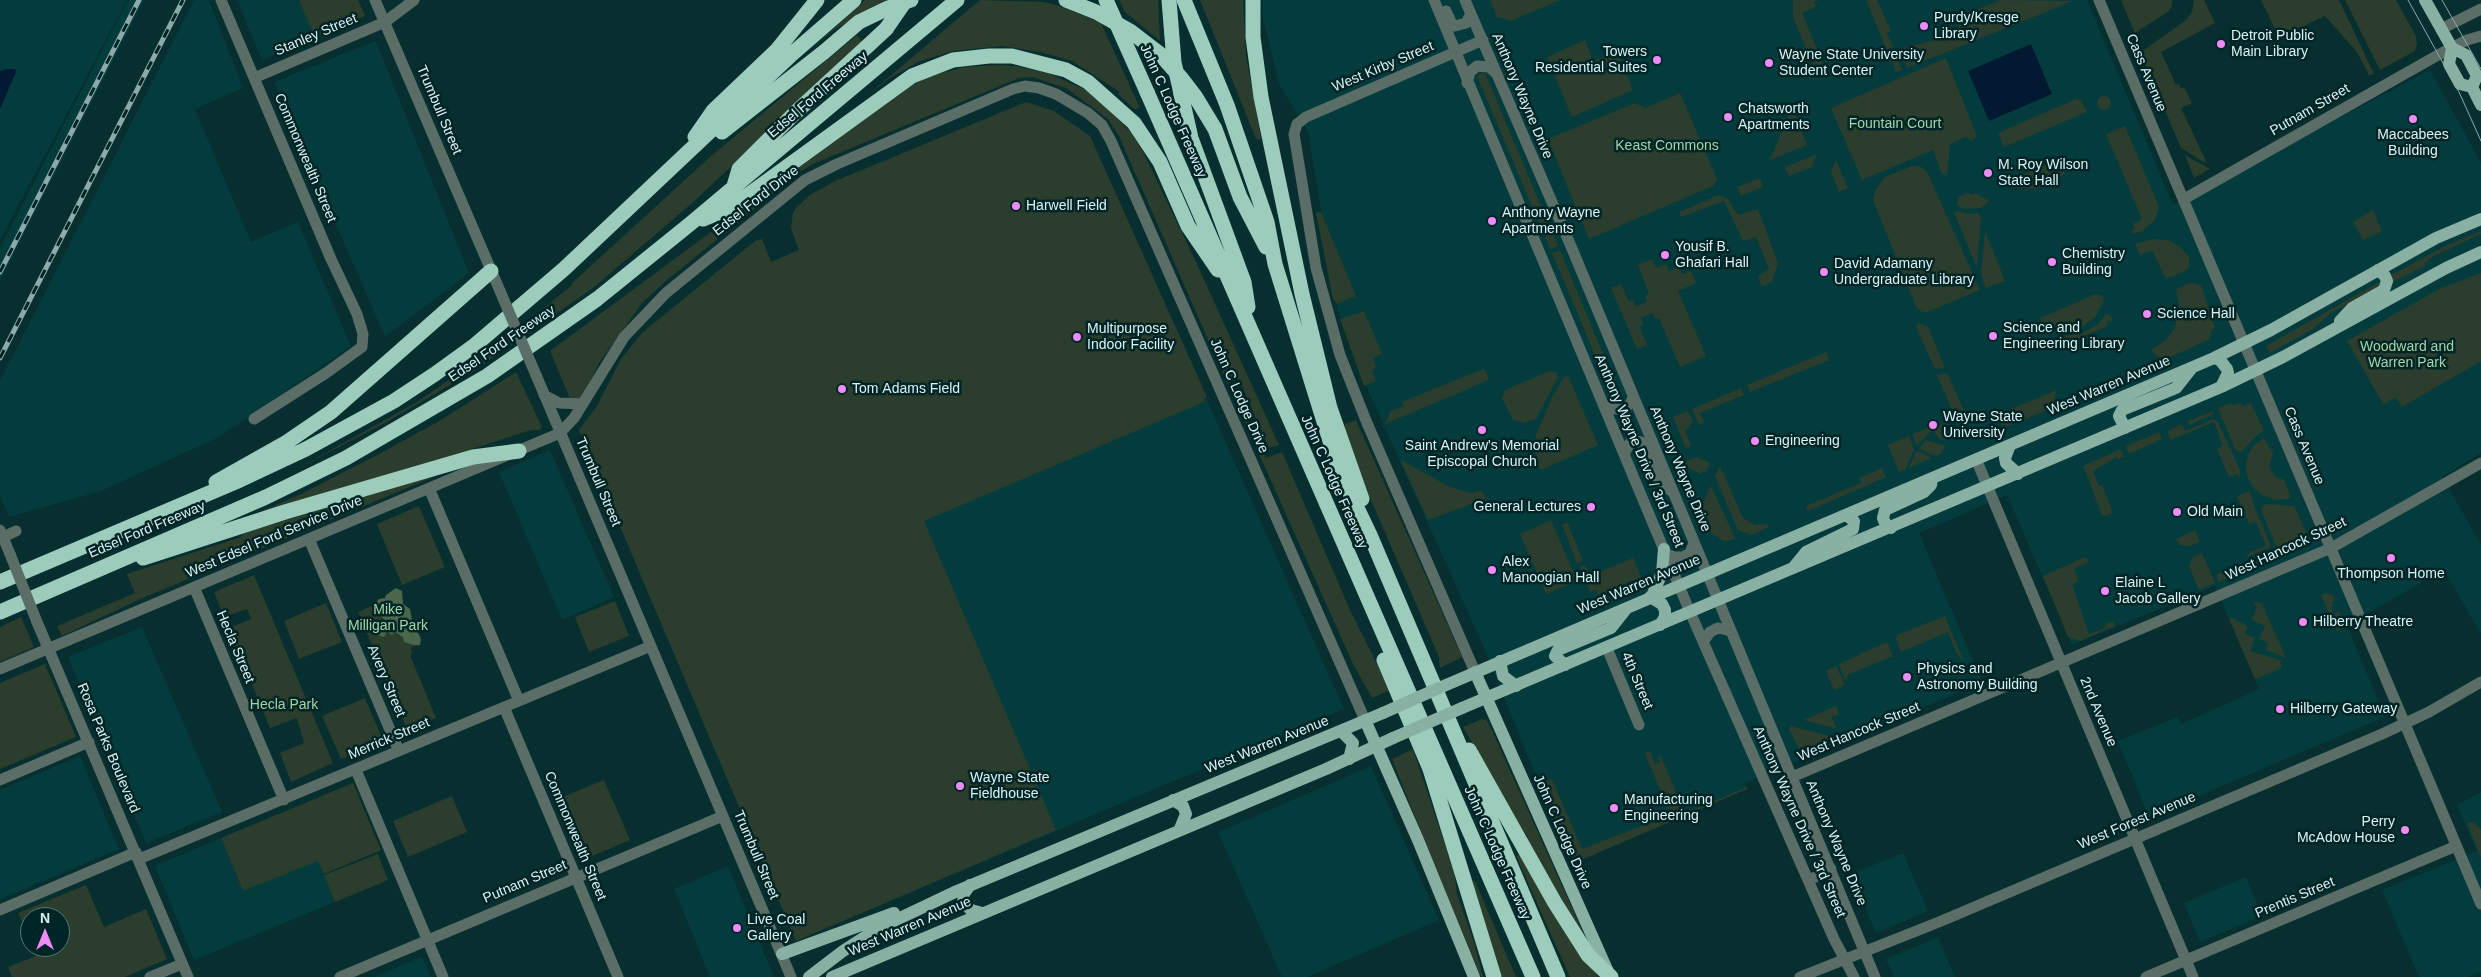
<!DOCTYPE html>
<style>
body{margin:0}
#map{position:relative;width:2481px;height:977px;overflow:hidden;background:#072f30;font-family:Helvetica,sans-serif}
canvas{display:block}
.north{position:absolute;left:20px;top:907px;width:50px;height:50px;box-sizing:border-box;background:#002526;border:1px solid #587778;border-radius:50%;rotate:0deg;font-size:14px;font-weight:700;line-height:20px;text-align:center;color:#ddf2f2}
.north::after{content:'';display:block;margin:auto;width:18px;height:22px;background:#ef8bf7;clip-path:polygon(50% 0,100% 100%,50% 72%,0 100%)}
</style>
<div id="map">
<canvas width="2481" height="977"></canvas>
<div class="north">N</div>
</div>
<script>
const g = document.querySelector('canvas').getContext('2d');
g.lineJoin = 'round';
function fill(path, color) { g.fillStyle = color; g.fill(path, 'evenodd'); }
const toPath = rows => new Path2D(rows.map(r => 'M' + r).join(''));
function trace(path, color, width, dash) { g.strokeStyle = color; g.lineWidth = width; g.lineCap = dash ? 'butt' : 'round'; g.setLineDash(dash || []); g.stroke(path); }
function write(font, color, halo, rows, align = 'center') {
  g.font = font + ' Helvetica,sans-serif'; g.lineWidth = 5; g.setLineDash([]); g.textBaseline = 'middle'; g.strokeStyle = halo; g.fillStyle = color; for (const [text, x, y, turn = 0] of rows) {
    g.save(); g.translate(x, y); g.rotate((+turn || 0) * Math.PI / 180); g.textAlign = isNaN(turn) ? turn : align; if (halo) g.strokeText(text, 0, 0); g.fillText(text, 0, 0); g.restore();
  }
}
const built = toPath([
 [0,0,127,0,0,240],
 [128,0,144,0,0,280,0,248],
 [194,0,209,0,243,88,195,109,251,242,298,222,351,346,219,437,101,491,9,517,0,495,0,381],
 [237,0,358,0,365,16,262,60],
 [1263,0,2087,0,2173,205,2430,70,2481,163,2481,453,2442,477,2481,544,2481,634,2444,570,2375,609,2346,623,2385,717,2149,817,2118,741,2178,717,2181,724,2259,689,2215,586,2072,645,2007,495,1919,533,1982,682,1745,783,1747,789,1574,863,1534,771,1484,648,1371,397,1338,311,1308,132,1279,84,1262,14],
 [376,41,469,273,385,337,274,82],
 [1026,102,1054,111,1090,136,1344,709,796,941,579,430,597,406,621,359,643,332,755,241,762,239,771,262,799,250,791,228,793,213,797,207,810,195,870,167],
 [550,450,614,597,562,620,499,472],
 [142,627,222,812,146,843,68,657],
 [80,756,119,849,0,899,0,790],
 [1371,766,1439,920,1307,977,1282,977,1218,832],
 [2481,792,2481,972,2468,977,2419,977,2382,890,2477,851,2457,805],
 [221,838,243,891,318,860,335,902,194,960,155,866],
 [1903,853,1928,911,1876,933,1851,874],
 [728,866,774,977,710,977,674,889],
 [2246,877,2262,916,2200,942,2184,903],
 [1938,937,1955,977,1894,977,1886,959],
 [422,957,431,977,374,977]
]);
const green = toPath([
 [299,0,358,0,365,16,315,37],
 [865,0,886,0,834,30,807,53],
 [980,0,1044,2,1060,6,1101,23,1140,108,1134,109,1118,94,1120,92,1072,61,1040,52,1003,46,953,51,920,61,890,78,864,98],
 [1119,0,1158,0,1160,41,1125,12],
 [1200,0,1243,0,1246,56,1261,137,1260,140,1256,139],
 [1490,0,1560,0,1511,21,1497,17],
 [1793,0,1819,0,1814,2,1816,7,1802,13,1826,71,1817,74,1793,17],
 [1866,0,1877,0,1891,31,1887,33,1902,70,1896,72],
 [2000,0,2073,1,1907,68,1899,49,1960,34,1957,18],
 [2121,0,2172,0,2172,5,2169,11,2135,33],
 [2194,0,2204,0,2215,23,2161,52,2176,85,2179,84,2181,89,2184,87,2192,103,2181,108,2206,161,2205,163,2181,148,2142,56,2144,50,2186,20,2192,12],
 [2261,0,2339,0,2374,74,2369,75,2357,52,2325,16,2279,37],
 [2345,0,2396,0,2416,36,2417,44,2415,51,2380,70],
 [857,35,863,42,833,72,691,204,593,288,472,372,385,423,295,470,417,402,490,352,572,285,571,284,711,156],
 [1585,40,1593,61,1617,52,1633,90,1572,117,1547,57],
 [1946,58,1977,136,1971,141,1966,137,1950,144,1947,176,1942,174,1933,150,1862,180,1831,108],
 [997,65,1016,66,1046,72,1086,90,1111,111,1132,134,1142,150,1196,262,1279,445,1269,448,1239,379,1227,383,1119,136,1108,119,1066,88,1032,77,1019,78,813,164,800,172,667,280,642,303,599,363,582,398,571,401,550,351,900,92,923,79,941,73,964,67],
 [1482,72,1485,73,1558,246,1550,249,1477,76],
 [1680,93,1717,179,1713,186,1589,239,1548,139,1635,103,1645,108],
 '2097 103a7 7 0 1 1 14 0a7 7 0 1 1-14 0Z',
 [2076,99,2081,100,2087,112,2004,147,1998,133],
 [1026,102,1054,111,1090,136,1207,397,1203,399,1204,402,924,521,1056,830,796,941,579,430,597,406,621,359,643,332,755,241,762,239,771,262,799,250,791,228,793,213,797,207,810,195,833,182],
 [1792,107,1807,145,1770,160],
 [2125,126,2159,207,2155,220,2142,231,2133,234,2131,231,2135,228,2133,224,2142,219,2106,134],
 [1817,154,1812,167,1789,176,1785,167],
 [2185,155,2210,169,2194,178],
 [2066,156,2067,168,2062,177,2054,184,2035,189,2013,188,2010,180],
 [1836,160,1848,188,1839,192,1831,172],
 [1912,166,1921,167,1927,172,1980,290,1925,313,1917,309,1873,200,1875,191,1885,177],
 [1760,178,1763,187,1741,196,1737,187],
 [1969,192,1970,195,1976,193,1989,201,1981,208,1963,209,1957,204,1958,197],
 [1719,195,1729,200,1734,210,1739,215,1758,209,1778,263,1772,282,1762,286,1758,276,1769,269,1756,237,1743,241,1724,201,1681,217,1679,212],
 [2373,210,2382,231,2363,240,2353,222],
 [1958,211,1969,214,1978,213,1981,217,1977,268,1954,212],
 [1321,212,1356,296,1337,304,1333,299,1316,213],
 [1985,231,2005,281,1986,288,1981,275],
 [2481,231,2481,234,2430,258,2423,267,2393,282,2391,275,2447,245],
 [2154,239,2168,240,2179,246,2189,257,2189,267,2183,272,2166,279,2152,250,2140,255,2135,244],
 [1560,250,1623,402,1622,404,1616,405,1552,253],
 [1652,259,1656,268,1666,264,1669,271,1679,267,1682,274,1691,271,1696,283,1678,291,1706,356,1680,367,1659,318,1655,319,1652,313,1641,318,1643,324,1639,326,1647,345,1637,349,1611,288,1621,284,1629,302,1633,300,1636,306,1647,302,1645,296,1649,294,1638,265],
 [2481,273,2481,361,2402,407,2396,398,2383,404,2347,341,2439,289],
 [2379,282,2380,285,2330,314,2313,329,2270,353,2266,346],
 [2191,283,2201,285,2215,327,2211,331,2210,339,2162,361,2151,350,2166,340,2175,328,2179,306,2176,289],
 [2096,294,2104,297,2103,303,2095,317,2082,327,2060,330,2041,322,2040,318],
 [1364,311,1382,354,1373,358,1376,367,1372,370,1376,381,1364,386,1340,319],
 [2106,314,2110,315,2113,320,2107,322,2108,326,2055,348,2055,341,2060,337,2082,333,2098,324],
 [1918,323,1928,327,1945,368,1935,369,1916,327],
 [1826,352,1829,360,1750,392,1747,385],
 [1483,369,1486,371,1489,380,1385,424,1391,411,1404,406,1402,402],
 [1550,371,1556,372,1558,377,1536,419,1524,423,1513,420,1502,398,1505,390],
 [516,372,542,427,539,430,531,430,247,521,244,519,303,493,379,454,441,420],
 [1947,373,1967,417,1957,422,1937,375],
 [1568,376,1598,445,1543,469,1539,469,1535,449,1536,435,1553,395,1564,377],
 [1235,387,1266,458,1282,452,1350,610,1390,690,1372,698,1353,664,1230,389],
 [1741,388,1744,395,1700,413,1704,422,1699,425,1692,409],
 [2057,390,2052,408,2008,426,2000,424,1997,415],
 [2232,403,2233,406,2240,403,2242,406,2251,403,2264,431,2257,435,2240,453,2235,449,2218,408],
 [1688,411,1693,421,1689,428,1685,430,1691,446,1686,448,1673,417],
 [2213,411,2212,415,2189,425,2188,421],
 [2214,419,2218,422,2240,470,2240,479,2238,474,2229,477,2217,449,2223,446,2214,422,2171,440,2167,431,2182,424,2185,431],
 [1356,420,1462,657,1440,668,1439,657,1368,493,1345,429,1345,424],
 [1946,421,1950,432,1947,441,1939,439,1934,431],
 [1936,425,1917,446,1912,434],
 [2159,432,2162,439,2129,454,2126,446],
 [1909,436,1914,450,1905,470,1899,472,1888,445],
 [2264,438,2273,454,2269,466,2275,477,2284,480,2291,497,2288,499,2276,500,2262,495,2253,487,2247,476,2246,463,2249,453,2254,445],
 [1926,440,1945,446,1941,454,1936,456,1919,449],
 [2121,449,2124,457,2118,459,2117,457,2093,471,2099,486,2102,485,2112,510,2111,514,2105,516,2102,515,2083,466],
 [1919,451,1932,458,1909,468,1916,452],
 [1697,457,1710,463,1706,472,1702,471,1700,474,1687,467,1685,462],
 [1403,461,1448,486,1469,493,1482,491,1486,499,1428,520,1401,462],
 [1720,466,1743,518,1755,525,1767,524,1769,527,1751,535,1738,530,1715,476],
 [1882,468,1886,477,1808,511,1806,506,1861,483,1859,478],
 [448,471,138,600,62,636,57,626,135,593,127,574,241,537,244,533],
 [1711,486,1735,538,1728,541,1724,541,1711,533,1701,508],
 [2250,491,2254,506,2271,547,2245,558,2251,552,2266,546,2256,522,2249,524,2237,496],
 [2267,504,2294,506,2310,541,2307,542,2308,545,2280,556,2261,510,2263,506],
 [419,506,445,567,402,585,377,524],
 [1551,520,1577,581,1546,594,1520,534],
 [1567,522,1583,561,1577,563,1562,525],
 [2195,530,2200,542,2189,546,2180,545,2176,539],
 [2271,551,2274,554,2273,559,2245,571,2243,568,2244,563],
 [2202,553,2215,583,2199,590,2189,566,2193,557],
 [1633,558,1641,577,1598,595,1596,590,1590,592,1580,567,1585,565,1590,576],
 [2083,558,2086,558,2089,562,2074,569,2079,581,2072,584,2089,634,2104,629,2106,624,2113,621,2115,626,2080,641,2068,637,2043,576],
 [2236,566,2240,567,2241,573,2218,582,2217,574],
 [254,575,333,763,291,782,280,753,304,743,297,718,270,728,229,628,251,619,247,609,224,617,214,592],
 [2326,593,2333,595,2335,600,2332,602,2333,605,2331,607,2334,614,2339,611,2346,627,2337,631,2321,595],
 [398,595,420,645,411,647,412,654,410,655,436,718,407,729,358,612],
 [615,601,629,636,589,652,575,617],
 [2255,601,2262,604,2286,658,2266,650,2268,643,2259,639,2265,626,2252,620,2257,606,2254,604],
 [326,603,342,642,299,659,284,621],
 [1945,616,1964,662,1956,652,1948,632,1901,652,1896,639,1897,635],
 [21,617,34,647,0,662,0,627],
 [2232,618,2248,626,2245,634,2255,638,2250,651,2283,661,2280,662,2282,668,2255,679,2229,619],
 [1887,642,1893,656,1847,675,1848,679,1845,680,1839,664],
 [45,664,76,737,0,769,0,683],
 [1836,666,1845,685,1834,690,1826,671],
 [365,698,384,743,341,759,322,716],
 [1836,706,1839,714,1831,717,1837,729,1804,720],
 [1482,719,1486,720,1489,724,1587,941,1525,839,1528,837,1520,827,1463,727],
 [1791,726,1833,737,1842,742,1803,757,1789,729],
 [1413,749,1454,872,1457,894,1475,945,1483,977,1481,977,1461,931,1392,759],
 [1650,751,1655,764,1660,762,1658,757,1661,756,1683,810,1671,816,1645,753],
 [1552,779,1582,849,1667,816,1669,820,1747,787,1747,789,1574,863,1539,783],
 [604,780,630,840,585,859,560,798],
 [353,783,381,850,324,874,318,861,243,891,221,838],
 [452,796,467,832,408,857,393,821],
 [2474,822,2481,830,2481,857,2467,823],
 [378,854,388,880,335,902,324,875],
 [1522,854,1587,960,1598,977,1570,977,1516,856],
 [1475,881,1516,977,1498,977,1471,882],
 [86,885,104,927,146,909,167,959,125,977,12,977,8,967,36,956,32,947,60,947,60,917,30,917,30,941,18,913]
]);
const forest = toPath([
 [396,588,402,591,403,604,410,609,412,620,421,639,420,645,414,645,404,642,403,637,395,632,392,635,387,632,384,637,374,634,375,626,379,623,389,626,391,621,385,620,381,616,375,604,379,599,385,598,386,595]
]);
const water = toPath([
 [2031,44,2052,94,1989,121,1968,71],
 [7,69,15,69,16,72,0,109,0,71]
]);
const minor = toPath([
 [221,0,331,259,357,314,363,334,362,347,326,373,254,419],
 [375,0,500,291],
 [1434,0,1690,612,1834,939,1854,977],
 [1465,0,1573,251,1875,977],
 [2099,0,2481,904],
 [1446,11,1452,24,1455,26,1466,23,1471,14],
 [2441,29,2481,9],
 [254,78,385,22,414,0],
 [1467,83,1470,72,1477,66,1489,67,1496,73],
 [2184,199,2438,55,2467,40,2481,36],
 [536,375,791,977],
 [544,395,559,403,583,404],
 [1606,407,1622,410,1631,403,1633,397],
 [1625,452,1630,443,1635,441,1641,442,1658,479,1671,491],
 [1976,459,2193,977],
 [429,488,519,701],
 [0,530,10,554],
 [3,537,16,531],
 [309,539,399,751],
 [1666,554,1674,557,1683,557,1690,553,1694,543],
 [194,587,284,800],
 [37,622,188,977],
 [1703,642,1710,632,1718,628,1731,631],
 [1607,648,1639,725],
 [0,669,560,433,574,418,624,337,666,293,805,180,837,164,1013,89,1025,86,1039,88,1056,94,1088,113,1102,125,1111,141,1365,720],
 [1475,672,1367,423,1340,355,1316,268,1294,134,1297,124,1306,117,1483,40],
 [504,707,618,977],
 [356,770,443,977],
 [1792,777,2331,548,2481,463],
 [0,780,89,742],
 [139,859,651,646],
 [1808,879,1820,876,1831,869],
 [0,910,136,852],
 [150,977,182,964],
 [340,977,723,816],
 [1800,977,1939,922,2382,734,2429,712,2481,682],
 [2146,977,2456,846]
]);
const major = toPath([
 [2425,0,2452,48,2466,55,2477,76,2472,87],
 [2452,48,2449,64,2460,84,2472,87,2481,105],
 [2340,321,2352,308,2384,290,2387,281,2385,276,2378,270],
 [2214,358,2220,360,2227,369,2228,373,2221,387],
 [2125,428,2119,416,2122,410,2176,388,2191,369],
 [2010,445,2005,458,2006,463,2018,474],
 [1891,528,1885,523,1883,518,1885,510,1924,492,1931,485,1932,478],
 [1793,568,1806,552,1853,529,1854,521,1846,515],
 [1652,596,1662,573,1664,549],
 [1650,597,1662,604,1665,610,1665,617,1660,625],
 [1500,661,1503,676,1516,686],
 [1565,665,1555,656,1558,650,1611,628,1626,609],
 [1475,672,1609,974],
 [1439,688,2214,358,2271,330,2436,238,2481,219],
 [1462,708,2221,387,2283,357,2446,268,2481,252],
 [1365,720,1418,840,1474,977],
 [1341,731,1353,743,1349,759],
 [1173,800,1183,806,1186,814,1179,831],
 [970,885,963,895,964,903,971,910,982,913],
 [782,954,894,913],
 [809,977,843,951,877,929,957,891,1383,713],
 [832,977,1326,769,1393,738]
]);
const highway = toPath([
 [1066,0,1096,12,1130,31,1160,54,1182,79,1195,96,1215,129,1240,197,1266,247],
 [1184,0,1227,105,1267,222,1275,264,1339,470,1370,535,1558,977],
 [1253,0,1253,37,1261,97,1302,294,1330,408,1362,499],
 [1147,92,1533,977],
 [1181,94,1191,138,1244,282,1248,307],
 [722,132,824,52,859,22,888,8,911,0],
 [695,137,713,111,777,50,817,0],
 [734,186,739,169,796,112,886,29],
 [703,219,730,208,912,76,953,60,989,56,1012,56,1066,70,1088,82,1134,123,1160,162,1188,226,1218,270],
 [216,482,287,442,331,412,491,271],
 [143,558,285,512,473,457,519,451],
 [0,582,240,480,306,449,394,401,435,374,475,345,564,269,792,54,854,0],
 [0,612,266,497,346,458,487,376,597,299,690,224,957,0],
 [1384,660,1430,769,1494,977],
 [1469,750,1555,903,1588,955,1611,977]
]);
const tram = toPath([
 [2408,0,2459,92,2481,141],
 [2442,0,2481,69]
]);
const rail = toPath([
 [0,272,139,0],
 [0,358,183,0]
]);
const minorBridge = toPath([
 [500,291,536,375],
 [10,554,37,622]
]);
const majorBridge = toPath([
 [1383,713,1439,688],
 [1393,738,1462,708]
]);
const highwayBridge = toPath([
 [1106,0,1147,92],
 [1169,0,1174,62,1181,94],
 [886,29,906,0]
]);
const markers = [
 [1924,26,5,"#ef8bf7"],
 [2221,44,5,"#ef8bf7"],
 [1657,60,5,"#ef8bf7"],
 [1769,63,5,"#ef8bf7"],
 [1728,117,5,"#ef8bf7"],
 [2413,119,5,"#ef8bf7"],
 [1988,173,5,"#ef8bf7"],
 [1016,206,5,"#ef8bf7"],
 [1492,221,5,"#ef8bf7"],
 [1665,255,5,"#ef8bf7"],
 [2052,262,5,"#ef8bf7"],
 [1824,272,5,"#ef8bf7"],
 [2147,314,5,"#ef8bf7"],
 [1993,336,5,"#ef8bf7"],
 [1077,337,5,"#ef8bf7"],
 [842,389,5,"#ef8bf7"],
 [1933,425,5,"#ef8bf7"],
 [1482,430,5,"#ef8bf7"],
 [1755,441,5,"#ef8bf7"],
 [1591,507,5,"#ef8bf7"],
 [2177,512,5,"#ef8bf7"],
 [2391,558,5,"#ef8bf7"],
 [1492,570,5,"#ef8bf7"],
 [2105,591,5,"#ef8bf7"],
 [2303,622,5,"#ef8bf7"],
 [1907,677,5,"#ef8bf7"],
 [2280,709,5,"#ef8bf7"],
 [960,786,5,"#ef8bf7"],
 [1614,808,5,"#ef8bf7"],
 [2405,830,5,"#ef8bf7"],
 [737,928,5,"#ef8bf7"]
];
const poiNames = [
 ["Purdy/Kresge",1934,18],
 ["Library",1934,34],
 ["Detroit Public",2231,36],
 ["Main Library",2231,52],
 ["Towers",1647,52,"right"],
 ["Residential Suites",1647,68,"right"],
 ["Wayne State University",1779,55],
 ["Student Center",1779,71],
 ["Chatsworth",1738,109],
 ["Apartments",1738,125],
 ["Maccabees",2413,135,"center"],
 ["Building",2413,151,"center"],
 ["M. Roy Wilson",1998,165],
 ["State Hall",1998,181],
 ["Harwell Field",1026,206],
 ["Anthony Wayne",1502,213],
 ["Apartments",1502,229],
 ["Yousif B.",1675,247],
 ["Ghafari Hall",1675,263],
 ["Chemistry",2062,254],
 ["Building",2062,270],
 ["David Adamany",1834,264],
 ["Undergraduate Library",1834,280],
 ["Science Hall",2157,314],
 ["Science and",2003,328],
 ["Engineering Library",2003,344],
 ["Multipurpose",1087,329],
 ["Indoor Facility",1087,345],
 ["Tom Adams Field",852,389],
 ["Wayne State",1943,417],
 ["University",1943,433],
 ["Engineering",1765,441],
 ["Saint Andrew's Memorial",1482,446,"center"],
 ["Episcopal Church",1482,462,"center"],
 ["General Lectures",1581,507,"right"],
 ["Old Main",2187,512],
 ["Alex",1502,562],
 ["Manoogian Hall",1502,578],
 ["Thompson Home",2391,574,"center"],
 ["Elaine L",2115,583],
 ["Jacob Gallery",2115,599],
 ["Hilberry Theatre",2313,622],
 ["Physics and",1917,669],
 ["Astronomy Building",1917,685],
 ["Hilberry Gateway",2290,709],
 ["Wayne State",970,778],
 ["Fieldhouse",970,794],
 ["Manufacturing",1624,800],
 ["Engineering",1624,816],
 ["Perry",2395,822,"right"],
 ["McAdow House",2395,838,"right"],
 ["Live Coal",747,920],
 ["Gallery",747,936]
];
const streetNames = [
 ["Stanley Street",316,35,-23],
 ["West Kirby Street",1383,67,-23],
 ["Cass Avenue",2146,73,67],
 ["Edsel Ford Freeway",818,95,-40],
 ["Anthony Wayne Drive",1522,96,67],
 ["Trumbull Street",439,110,67],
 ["Putnam Street",2310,110,-30],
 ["John C Lodge Freeway",1173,111,66],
 ["Commonwealth Street",305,158,67],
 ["Edsel Ford Drive",756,201,-38],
 ["Edsel Ford Freeway",502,344,-34],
 ["West Warren Avenue",2109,386,-23],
 ["John C Lodge Drive",1239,396,66],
 ["Cass Avenue",2304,446,67],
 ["Anthony Wayne Drive / 3rd Street",1639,451,67],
 ["Anthony Wayne Drive",1680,469,67],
 ["Trumbull Street",598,482,67],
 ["John C Lodge Freeway",1334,482,66],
 ["Edsel Ford Freeway",147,530,-23],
 ["West Edsel Ford Service Drive",274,537,-23],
 ["West Hancock Street",2286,549,-25],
 ["West Warren Avenue",1639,585,-23],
 ["Hecla Street",235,647,67],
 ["Avery Street",386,681,67],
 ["4th Street",1637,681,67],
 ["2nd Avenue",2098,712,67],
 ["West Hancock Street",1859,732,-23],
 ["Merrick Street",389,739,-23],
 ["West Warren Avenue",1267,745,-22],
 ["Rosa Parks Boulevard",108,748,67],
 ["West Forest Avenue",2137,821,-23],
 ["Anthony Wayne Drive / 3rd Street",1799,822,66],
 ["John C Lodge Drive",1562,832,66],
 ["Commonwealth Street",575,836,67],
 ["Anthony Wayne Drive",1836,843,67],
 ["John C Lodge Freeway",1497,853,66],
 ["Trumbull Street",756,855,67],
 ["Putnam Street",525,882,-23],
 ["Prentis Street",2295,898,-23],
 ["West Warren Avenue",910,927,-23]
];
const parkNames = [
 ["Fountain Court",1895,124],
 ["Keast Commons",1667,146],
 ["Woodward and",2407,347],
 ["Warren Park",2407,363],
 ["Mike",388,610],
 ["Milligan Park",388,626],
 ["Hecla Park",284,705]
];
fill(built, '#043c3e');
fill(green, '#2b3d2c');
fill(forest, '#4a674b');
fill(water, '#011a32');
trace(minor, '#5a6d66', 11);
trace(major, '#89b1a3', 12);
trace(highway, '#9cccbb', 15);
trace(tram, '#8da9a9', 1);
trace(rail, '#8da9a9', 5);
trace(rail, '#002526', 3, [9]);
trace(minorBridge, '#5a6d66', 11);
trace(majorBridge, '#89b1a3', 12);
trace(highwayBridge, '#9cccbb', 15);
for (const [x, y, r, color] of markers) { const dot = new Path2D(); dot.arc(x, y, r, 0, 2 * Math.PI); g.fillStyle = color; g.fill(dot); trace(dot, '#002526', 2); }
write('14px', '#ddf2f2', '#002526', poiNames, 'left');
write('14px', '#ddf2f2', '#002526', streetNames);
write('14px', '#a3d6a5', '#002526', parkNames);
</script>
